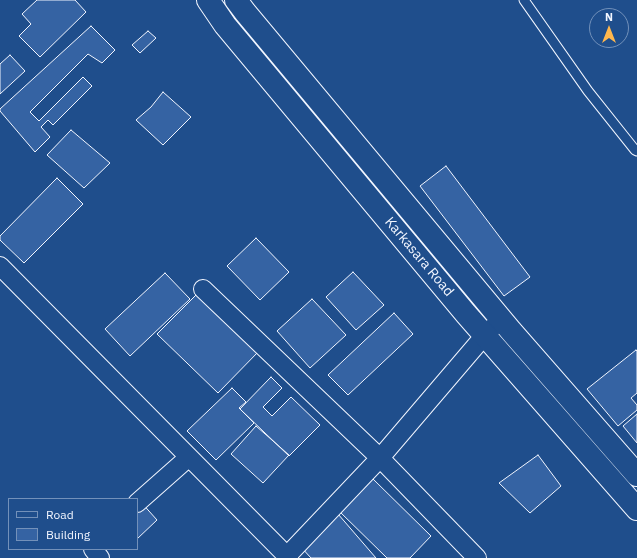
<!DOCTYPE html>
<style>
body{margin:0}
#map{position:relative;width:637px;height:558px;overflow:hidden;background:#1f4e8c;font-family:"IBM Plex Sans",sans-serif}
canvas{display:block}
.legend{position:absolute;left:8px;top:498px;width:130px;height:52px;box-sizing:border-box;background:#1f4e8c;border:1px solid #7391ba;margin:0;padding:5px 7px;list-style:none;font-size:12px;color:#f2f6ff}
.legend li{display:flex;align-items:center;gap:8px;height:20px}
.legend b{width:20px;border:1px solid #7391ba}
.north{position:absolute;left:589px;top:8px;width:40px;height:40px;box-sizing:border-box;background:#1f4e8c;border:1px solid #7391ba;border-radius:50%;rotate:0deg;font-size:11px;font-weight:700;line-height:16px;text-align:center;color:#f2f6ff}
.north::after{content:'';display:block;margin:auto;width:14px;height:18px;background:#ffb74d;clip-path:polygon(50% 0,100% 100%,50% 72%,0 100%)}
</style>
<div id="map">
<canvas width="637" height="558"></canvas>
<ul class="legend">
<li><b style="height:5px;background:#1f4e8c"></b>Road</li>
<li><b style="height:11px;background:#3563a3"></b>Building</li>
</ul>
<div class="north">N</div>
</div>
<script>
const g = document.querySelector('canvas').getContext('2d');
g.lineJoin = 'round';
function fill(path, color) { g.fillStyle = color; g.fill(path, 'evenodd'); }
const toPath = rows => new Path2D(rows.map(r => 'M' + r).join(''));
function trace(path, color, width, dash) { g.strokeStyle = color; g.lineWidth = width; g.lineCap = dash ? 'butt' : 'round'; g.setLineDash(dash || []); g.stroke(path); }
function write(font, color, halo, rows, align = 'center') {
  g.font = font + ' "IBM Plex Sans",sans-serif'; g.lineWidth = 3; g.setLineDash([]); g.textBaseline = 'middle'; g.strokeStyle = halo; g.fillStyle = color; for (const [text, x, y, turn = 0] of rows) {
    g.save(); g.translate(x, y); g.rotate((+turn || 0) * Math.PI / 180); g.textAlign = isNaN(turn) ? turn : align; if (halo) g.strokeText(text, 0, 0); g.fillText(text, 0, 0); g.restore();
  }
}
const building = toPath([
 [37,0,75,0,86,12,40,57,19,36,31,24,22,14,37,0],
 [91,26,115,50,102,63,88,54,30,112,39,121,83,77,92,86,53,125,48,120,41,127,50,137,35,152,0,111,0,109,91,26],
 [148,31,156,38,140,53,132,45,148,31],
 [10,55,25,71,0,94,0,64,10,55],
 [163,92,191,117,163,145,136,120,151,107,163,92],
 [71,130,110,163,84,188,47,155,71,130],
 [446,166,530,277,504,296,420,186,446,166],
 [57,178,83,204,24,263,0,240,0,236,57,178],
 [256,238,289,272,260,300,227,266,256,238],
 [353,272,384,305,356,330,326,297,353,272],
 [165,273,190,299,130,356,105,329,165,273],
 [200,291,260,350,218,393,157,334,200,291],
 [312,299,346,335,310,368,277,331,312,299],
 [394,313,413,334,348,395,328,375,394,313],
 [636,350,637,351,637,393,631,398,637,405,637,410,618,426,587,389,636,350],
 [271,377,282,388,263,407,272,416,291,397,320,425,289,456,240,409,271,377],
 [232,388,246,402,239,408,254,423,216,460,187,431,232,388],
 [637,414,637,443,623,426,637,414],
 [256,426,289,455,263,483,231,454,256,426],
 [538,455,561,486,530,513,499,483,538,455],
 [372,478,431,536,410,558,387,558,339,511,372,478],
 [140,501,157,520,137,539,137,504,140,501],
 [338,514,376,558,311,558,300,546,338,514]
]);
const lane = toPath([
 [524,0,588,91,635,150,637,151]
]);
const street = toPath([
 [0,266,289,558],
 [203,289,380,458,477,558],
 [137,503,189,457],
 [93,549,100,558],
 [287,556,380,458,485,335,493,327]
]);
const secondary = toPath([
 [208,0,225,25,466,314,637,509],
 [236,0,245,12,511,331,637,475]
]);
const streetNames = [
 ["Karkasara Road",419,257,50]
];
fill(building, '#3563a3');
trace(building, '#f2f6ff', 1);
trace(lane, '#f2f6ff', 11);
trace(street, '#f2f6ff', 20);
trace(secondary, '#f2f6ff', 24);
trace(lane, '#1f4e8c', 9);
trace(street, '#1f4e8c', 18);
trace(secondary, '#1f4e8c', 22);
write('14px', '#f2f6ff', '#1f4e8c', streetNames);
</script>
